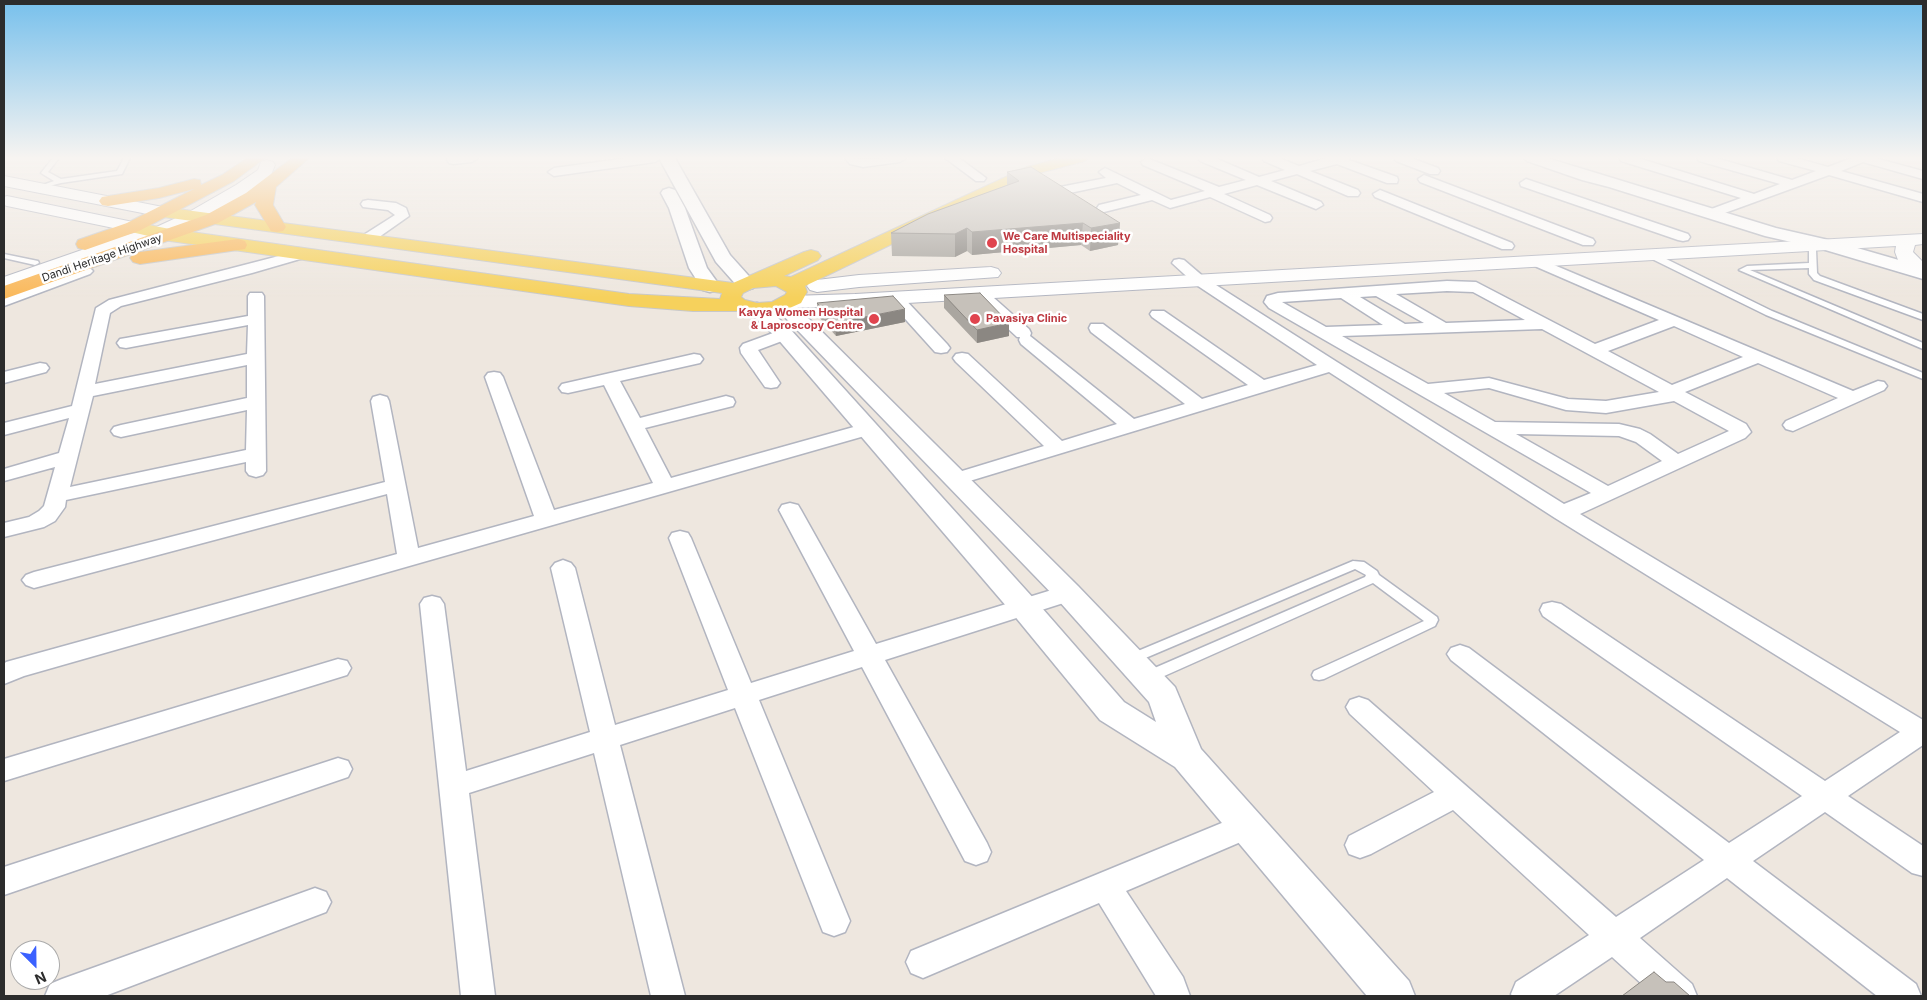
<!DOCTYPE html>
<style>
body{margin:0}
#map{position:relative;width:1927px;height:1000px;overflow:hidden;background:#eee7df;font-family:Inter,sans-serif}
canvas{display:block}
.frame{position:absolute;inset:0;border:5px solid #2c2c2c;pointer-events:none}
.north{position:absolute;left:10px;top:940px;width:50px;height:50px;box-sizing:border-box;background:#fff;border:1px solid #ababab;border-radius:50%;rotate:157deg;font-size:14px;font-weight:700;line-height:20px;text-align:center;color:#2c2c2c}
.north::after{content:'';display:block;margin:auto;width:18px;height:22px;background:#3b61ff;clip-path:polygon(50% 0,100% 100%,50% 72%,0 100%)}
</style>
<div id="map">
<canvas width="1927" height="1000"></canvas>
<div class="frame"></div>
<div class="north">N</div>
</div>
<script>
const g = document.querySelector('canvas').getContext('2d');
g.lineJoin = 'round';
const toPath = rows => new Path2D(rows.map(r => 'M' + r).join(''));
function trace(path, color, width, dash) { g.strokeStyle = color; g.lineWidth = width; g.lineCap = dash ? 'butt' : 'round'; g.setLineDash(dash || []); g.stroke(path); }
function fill(path, color) { g.fillStyle = color; g.fill(path, 'evenodd'); }
function write(font, color, halo, rows, align = 'center') {
  g.font = font + ' Inter,sans-serif'; g.lineWidth = 5; g.setLineDash([]); g.textBaseline = 'middle'; g.strokeStyle = halo; g.fillStyle = color; for (const [text, x, y, turn = 0] of rows) {
    g.save(); g.translate(x, y); g.rotate((+turn || 0) * Math.PI / 180); g.textAlign = isNaN(turn) ? turn : align; if (halo) g.strokeText(text, 0, 0); g.fillText(text, 0, 0); g.restore();
  }
}
const service = toPath([
 [53,158,59,158,48,172,61,179,117,171,124,158,130,158,122,174,61,183,37,189,37,187,54,181,41,173,53,158],
 [1809,248,1816,250,1817,273,1820,276,1923,314,1923,320,1814,280,1809,274,1809,268,1750,270,1923,343,1923,349,1739,270,1747,266,1809,263,1809,248],
 [1648,253,1654,253,1772,311,1923,373,1923,379,1766,315,1648,257,1648,253],
 [4,254,38,261,39,263,35,265,4,258,4,254],
 [1353,561,1364,562,1377,571,1379,575,1437,617,1438,620,1435,626,1324,679,1319,680,1314,679,1312,675,1314,671,1424,621,1373,583,1153,681,1148,682,1143,681,1141,677,1143,673,1365,577,1366,575,1355,569,1136,662,1131,664,1126,662,1124,659,1126,656,1353,561]
]);
const minor = toPath([
 [448,158,478,158,472,162,453,164,449,163,447,160,448,158],
 [628,158,661,158,655,162,554,176,548,172,554,168,628,158],
 [845,158,863,159,906,158,900,162,863,167,850,164,845,158],
 [945,158,959,158,986,178,984,181,976,181,945,158],
 [1147,158,1219,187,1246,180,1200,161,1198,158,1215,158,1259,177,1285,170,1264,161,1262,158,1279,158,1299,166,1327,158,1350,158,1349,160,1397,177,1398,180,1397,183,1387,183,1337,164,1310,171,1358,190,1360,193,1358,196,1348,196,1297,174,1271,181,1321,202,1323,205,1316,209,1257,185,1224,194,1270,215,1272,218,1270,221,1265,222,1210,197,1170,208,1152,200,1104,212,1099,211,1097,208,1099,205,1141,195,1117,183,1065,194,1058,190,1060,187,1106,178,1099,172,1105,168,1171,200,1205,191,1143,165,1141,162,1147,158],
 [1394,158,1411,158,1438,168,1440,171,1438,174,1430,174,1396,161,1394,158],
 [1619,158,1638,158,1754,194,1780,184,1699,161,1697,158,1716,158,1792,180,1816,171,1779,161,1777,158,1796,158,1828,167,1852,158,1875,158,1923,171,1923,179,1863,162,1841,171,1923,194,1923,202,1829,175,1711,218,1704,214,1706,211,1741,198,1621,161,1619,158],
 [1424,175,1593,239,1595,242,1593,245,1583,245,1420,182,1418,179,1424,175],
 [1526,179,1688,234,1690,237,1688,240,1683,241,1678,240,1521,186,1520,183,1526,179],
 [1380,190,1512,243,1514,246,1512,249,1502,249,1375,197,1373,194,1380,190],
 [368,200,396,203,406,208,409,216,372,242,362,242,360,239,362,236,395,215,388,210,363,207,361,204,363,201,368,200],
 [302,250,307,251,309,254,307,257,252,273,121,306,110,313,95,384,247,354,248,325,126,348,120,347,117,343,120,339,126,338,248,316,248,296,250,293,262,293,264,296,266,471,263,475,256,477,249,475,246,471,246,462,66,500,65,507,55,521,44,527,4,537,4,523,29,517,39,511,44,506,55,467,4,481,4,469,59,453,69,418,4,435,4,423,72,406,96,308,109,300,302,250],
 [247,365,247,398,121,425,114,427,111,431,114,435,121,437,247,410,246,450,70,487,93,396,247,365],
 [1535,257,1853,391,1878,381,1884,382,1887,386,1884,390,1793,431,1786,429,1783,425,1786,421,1838,398,1758,363,1685,392,1746,424,1751,432,1745,438,1580,514,1923,720,1923,745,1848,796,1923,846,1923,876,1912,873,1825,812,1753,861,1916,984,1921,996,1877,996,1727,878,1640,938,1692,984,1697,996,1655,996,1612,957,1554,996,1512,996,1511,994,1516,982,1589,935,1453,810,1371,854,1360,858,1349,854,1345,845,1349,836,1434,792,1350,714,1346,707,1350,700,1359,697,1368,700,1616,917,1704,860,1451,660,1447,654,1451,648,1460,645,1469,648,1729,843,1802,796,1543,616,1540,610,1543,604,1552,602,1561,604,1825,781,1900,732,1555,518,1329,372,963,483,956,485,949,483,946,479,949,475,1044,446,956,362,953,358,956,354,962,353,968,354,1062,441,1117,424,1021,344,1019,340,1020,337,1017,337,973,296,971,293,973,290,985,290,1029,329,1031,333,1030,336,1134,419,1185,404,1091,332,1089,328,1091,324,1103,324,1202,399,1248,385,1152,317,1150,314,1152,311,1164,311,1264,380,1317,365,1195,284,1172,263,1174,260,1179,259,1184,260,1205,278,1337,362,1564,504,1591,493,1269,308,1264,302,1267,296,1278,293,1447,281,1476,282,1595,344,1659,320,1530,264,1528,261,1530,258,1535,257],
 [1447,291,1473,292,1525,320,1446,323,1396,294,1447,291],
 [1376,296,1424,323,1405,324,1360,297,1376,296],
 [1341,298,1383,325,1326,327,1282,302,1341,298],
 [1674,326,1743,357,1672,385,1608,351,1674,326],
 [1542,329,1659,392,1606,401,1568,399,1489,378,1428,384,1342,336,1542,329],
 [1489,388,1566,410,1606,413,1674,401,1729,431,1678,454,1650,434,1640,429,1619,424,1495,422,1444,393,1489,388],
 [1516,434,1619,436,1636,442,1662,461,1608,486,1516,434],
 [85,266,90,268,93,271,90,274,4,306,4,296,85,266],
 [895,293,901,295,947,344,950,348,947,352,941,353,935,352,889,301,887,298,889,295,895,293],
 [784,329,790,330,792,334,790,338,758,350,780,383,777,387,771,388,765,387,741,353,740,348,743,344,784,329],
 [694,354,700,355,703,359,700,363,620,381,640,418,726,396,733,398,735,402,733,406,645,428,671,478,868,423,875,425,878,429,875,433,24,676,4,684,4,664,6,662,397,554,387,494,34,588,26,585,22,580,26,575,34,572,385,482,371,401,373,397,380,395,387,397,389,401,418,548,534,516,485,377,488,373,494,372,500,373,503,377,554,510,653,483,604,385,568,393,562,392,559,388,562,384,694,354],
 [40,363,46,364,49,368,46,372,4,383,4,372,40,363],
 [790,503,798,505,801,510,876,644,1068,585,1076,587,1080,593,1076,599,885,660,987,843,991,852,987,861,976,865,965,861,862,667,759,700,850,921,845,932,834,936,823,932,735,708,620,745,685,996,651,996,594,753,469,793,495,996,461,996,420,604,424,598,432,596,440,598,444,604,466,771,590,732,551,568,555,563,563,560,571,563,575,568,615,725,728,690,669,538,672,533,680,531,688,533,691,538,751,683,854,651,779,510,782,505,790,503],
 [338,659,347,661,351,668,347,675,4,781,4,759,338,659],
 [338,758,348,761,352,769,348,777,4,895,4,867,338,758],
 [1246,813,1257,817,1261,826,1257,835,1126,891,1183,977,1190,996,1156,996,1099,903,923,978,911,973,906,962,911,951,1246,813],
 [315,888,326,892,331,902,326,912,105,996,45,996,50,984,62,979,315,888]
]);
const tertiary = toPath([
 [659,158,675,158,730,255,756,284,753,288,746,290,739,288,716,262,659,158],
 [1524,158,1547,158,1776,228,1833,241,1923,267,1923,279,1822,249,1765,236,1609,187,1582,180,1527,161,1524,158],
 [669,188,675,190,685,208,707,268,720,286,717,290,710,292,703,290,689,268,669,208,661,193,663,190,669,188],
 [784,299,791,301,1078,586,1175,687,1201,749,1409,981,1415,996,1367,996,1175,767,1100,720,1013,614,777,338,750,313,747,309,750,305,757,303,764,305,791,330,1035,600,1124,702,1156,722,1149,702,1058,600,777,309,774,305,777,301,784,299]
]);
const secondary = toPath([
 [267,160,273,162,275,165,271,175,248,193,201,220,164,237,138,243,4,290,4,277,125,235,152,229,189,212,236,185,258,170,261,162,267,160],
 [4,176,163,207,169,208,172,212,169,216,163,217,4,186,4,176],
 [7,196,133,222,139,223,142,227,139,231,133,232,7,206,4,205,4,197,7,196],
 [1923,234,1923,244,1915,245,1913,252,1923,262,1923,278,1916,276,1898,260,1895,252,1896,246,855,306,790,308,783,306,780,302,783,298,790,296,855,294,1923,234],
 [991,267,998,269,1001,273,998,277,859,287,817,292,810,290,807,286,810,282,817,280,859,275,991,267]
]);
const primary = toPath([
 [1060,158,1087,158,1085,161,1039,173,805,286,807,292,801,303,776,314,757,315,738,311,693,311,629,306,170,241,127,231,124,227,127,223,133,222,170,229,629,294,720,299,722,293,163,217,157,216,154,212,157,208,163,207,733,283,804,252,811,250,818,252,821,256,818,260,784,276,791,277,1027,167,1060,158],
 [776,286,787,292,785,295,772,302,757,303,745,300,741,297,743,293,753,288,776,286]
]);
const trunk = toPath([
 [247,158,265,158,234,181,139,231,85,250,78,248,76,244,78,240,127,223,194,189,159,198,108,206,102,205,99,201,102,197,159,188,194,179,200,180,201,185,222,175,247,158],
 [292,158,309,158,276,187,273,205,286,227,283,231,277,232,271,231,255,205,256,202,218,223,4,299,4,286,206,215,246,193,292,158],
 [238,239,245,241,247,245,245,249,140,264,133,262,130,258,133,254,140,252,238,239]
]);
const wall = toPath([
 [1007,172,1120,223,1118,245,1090,251,1081,245,972,255,967,251,955,257,892,256,891,233,1007,185],
 [944,295,1009,336,977,343,944,308],
 [817,303,905,322,836,336,818,316]
]);
const shadedWall = toPath([
 [1083,223,1081,245,972,255,972,232],
 [1120,223,1118,245,1090,251,1091,228],
 [967,228,967,251,955,257,955,234],
 [905,309,905,322,836,336,835,323],
 [1009,323,1009,336,977,343,977,330]
]);
const building = toPath([
 [1031,167,1120,223,1091,228,1083,223,972,232,967,228,955,234,891,233,928,214,1019,181,1007,172,1031,167],
 [980,293,1009,323,977,330,944,295,980,293],
 [893,296,905,309,835,323,817,303,893,296],
 [1654,972,1666,982,1674,982,1690,996,1622,996,1654,972]
]);
const markers = [
 [992,243,6,"#e0444e"],
 [874,319,6,"#e0444e"],
 [975,319,6,"#e0444e"]
];
const farHealthnames = [
 ["We Care Multispeciality",1003,237],
 ["Hospital",1003,250],
 ["Kavya Women Hospital",863,313,"right"],
 ["& Laproscopy Centre",863,326,"right"],
 ["Pavasiya Clinic",986,319]
];
const farStreetnames = [
 ["Dandi Heritage Highway",102,258,-19]
];
trace(service, '#b2b5c0', 3);
trace(minor, '#b2b5c0', 3);
trace(tertiary, '#b2b5c0', 3);
trace(secondary, '#b2b5c0', 2);
trace(primary, '#c8c8c8', 2);
trace(trunk, '#c8c8c8', 2);
fill(service, '#fff');
fill(minor, '#fff');
fill(tertiary, '#fff');
fill(secondary, '#fff');
fill(primary, '#f6d15c');
fill(trunk, '#fab85a');
fill(wall, '#aaa6a0');
fill(shadedWall, '#8b8782');
fill(building, '#c6c1ba');
trace(building, '#8b8782', 1);
const sky = g.createLinearGradient(0, 0, 0, 298);
sky.addColorStop(0, '#77c0ec');
sky.addColorStop(0.53, '#f7f4f1');
sky.addColorStop(1, '#f7f4f100');
g.fillStyle = sky;
g.fillRect(0, 0, 1927, 298);
for (const [x, y, r, color] of markers) { const dot = new Path2D(); dot.arc(x, y, r, 0, 2 * Math.PI); g.fillStyle = color; g.fill(dot); trace(dot, '#fff', 2); }
write('bold 11px', '#be3a42', '#fff', farHealthnames, 'left');
write('11px', '#2c2c2c', '#fff', farStreetnames);
</script>
